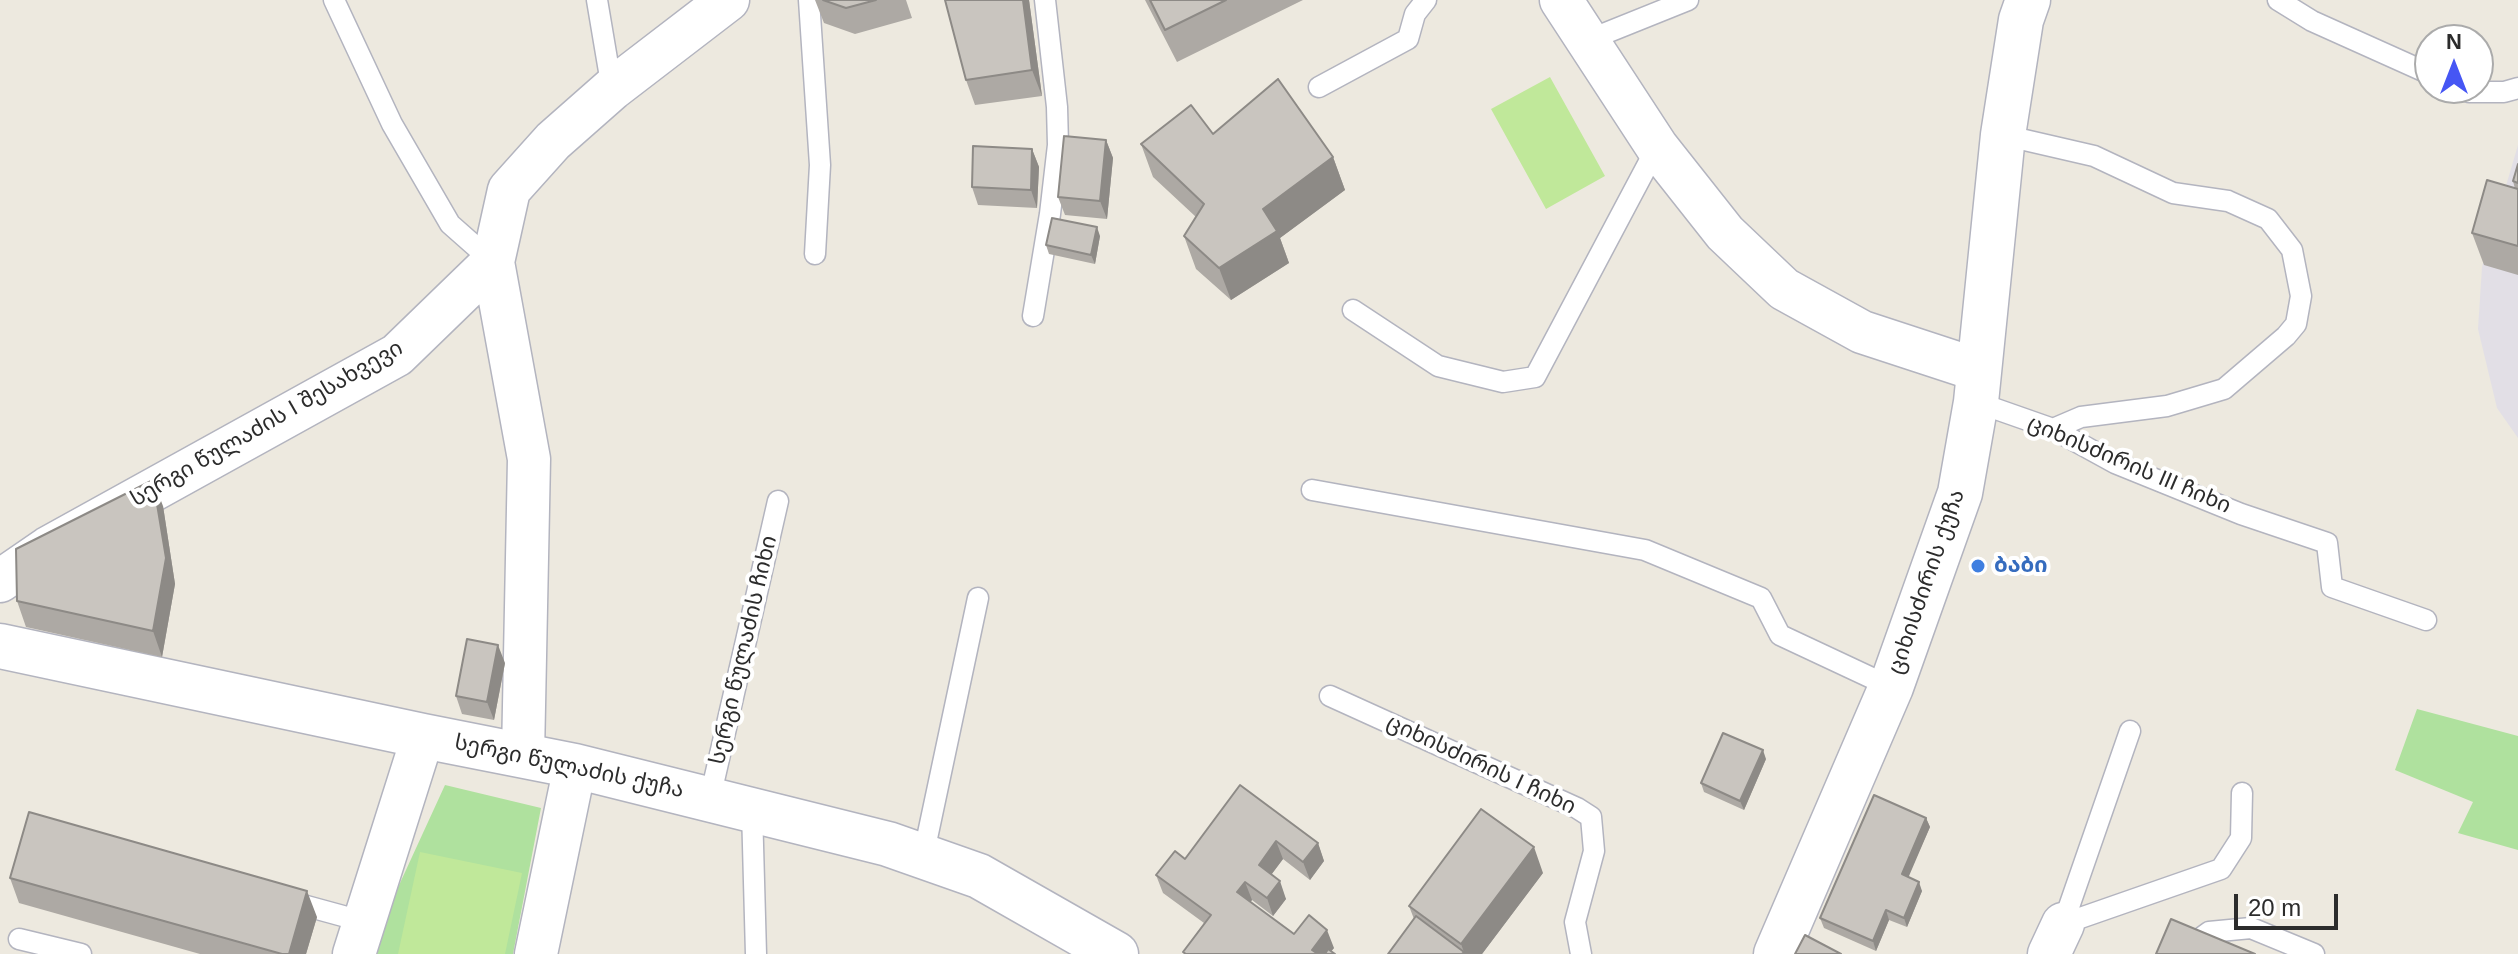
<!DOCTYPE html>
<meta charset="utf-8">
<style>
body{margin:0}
#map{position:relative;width:2518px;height:954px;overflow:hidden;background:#ede9df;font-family:Arial,sans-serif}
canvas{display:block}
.north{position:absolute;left:2414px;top:24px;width:80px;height:80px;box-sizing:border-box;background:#fff;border:2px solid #ababab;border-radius:50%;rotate:0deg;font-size:22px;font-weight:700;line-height:32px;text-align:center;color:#2c2c2c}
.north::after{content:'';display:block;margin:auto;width:28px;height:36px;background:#4656f4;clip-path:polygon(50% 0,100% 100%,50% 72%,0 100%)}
.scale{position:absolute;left:2234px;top:894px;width:104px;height:36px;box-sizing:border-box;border:4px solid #2c2c2c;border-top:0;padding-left:10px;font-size:24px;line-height:28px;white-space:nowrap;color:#2c2c2c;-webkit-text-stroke:6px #fff;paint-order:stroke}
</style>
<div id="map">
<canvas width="2518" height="954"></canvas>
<div class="north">N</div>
<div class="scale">20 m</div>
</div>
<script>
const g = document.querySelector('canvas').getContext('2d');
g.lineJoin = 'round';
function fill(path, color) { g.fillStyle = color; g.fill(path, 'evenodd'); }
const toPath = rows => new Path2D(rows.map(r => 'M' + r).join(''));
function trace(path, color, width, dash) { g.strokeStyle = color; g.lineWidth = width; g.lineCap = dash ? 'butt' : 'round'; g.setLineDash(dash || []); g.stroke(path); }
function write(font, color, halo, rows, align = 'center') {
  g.font = font + ' Arial,"Noto Sans Georgian",sans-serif'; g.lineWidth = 8; g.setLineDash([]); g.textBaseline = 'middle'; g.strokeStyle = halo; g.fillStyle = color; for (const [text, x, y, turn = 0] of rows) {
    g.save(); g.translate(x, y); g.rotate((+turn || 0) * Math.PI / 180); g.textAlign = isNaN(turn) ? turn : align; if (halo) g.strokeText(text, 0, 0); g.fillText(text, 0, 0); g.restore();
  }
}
const industrial = toPath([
 [2518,145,2518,438,2497,408,2478,329,2482,267]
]);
const green = toPath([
 [2417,709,2518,736,2518,850,2458,833,2473,802,2395,770],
 [445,785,541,808,513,954,371,954,389,907]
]);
const pitch = toPath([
 [1550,77,1605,176,1546,209,1491,109],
 [420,852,522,873,505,954,398,954]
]);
const lane = toPath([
 [334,0,392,124,450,224,493,262],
 [597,0,612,89],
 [809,0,820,165,815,254],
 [2278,0,2312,21,2430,74],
 [1586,41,1688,0],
 [1319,87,1408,39,1415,14,1426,0],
 [2460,88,2469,92,2504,92,2518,88],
 [2003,135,2094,156,2173,193,2228,201,2268,219,2292,250,2301,296,2296,324,2286,336,2224,389,2167,406,2081,417,2053,429],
 [1353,310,1438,366,1503,382,1535,377,1657,147],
 [1033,316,1050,214,1058,145,1057,107,1045,0],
 [1976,402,2053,429,2115,463,2241,514,2327,543,2332,587,2426,620],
 [1312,490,1645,550,1761,598,1780,635,1891,687],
 [1330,696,1577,808,1591,817,1594,851,1575,922,1581,954],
 [710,798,778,501],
 [752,809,756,954],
 [923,857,978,598],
 [288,901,365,922],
 [2063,924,2221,869,2241,838,2242,793],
 [2063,924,2130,731],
 [19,939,81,954],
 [2179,954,2209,932,2251,928,2314,954]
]);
const street = toPath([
 [1561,0,1657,147,1725,233,1784,289,1862,332,1978,370],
 [493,262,529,459,523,755],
 [0,581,48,548,397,355,493,262,509,190,553,141,612,89,728,0],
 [354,954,423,736],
 [536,954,575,766],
 [2049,954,2063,924]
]);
const secondary = toPath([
 [0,646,423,736,575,766,888,844,979,876,1116,954],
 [1776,954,1891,687,1960,493,1976,402,2003,135,2021,20,2028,0]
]);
const wall = toPath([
 [815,0,906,0,912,18,855,34,824,23],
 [1029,0,1042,96,975,105,966,80],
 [1145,0,1303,0,1177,62],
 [1213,134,1333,157,1345,190,1280,238,1289,263,1231,300,1196,269,1184,236,1196,217,1153,177,1141,144],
 [1106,140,1113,158,1107,219,1065,215,1058,197],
 [1032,149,1039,167,1037,208,978,205,972,187],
 [2518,164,2518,275,2484,265,2472,233,2515,189,2513,181],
 [1100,236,1095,264,1049,254,1046,245],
 [163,506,175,584,162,657,26,627,17,601],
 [505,663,494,720,462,714,456,696],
 [1766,759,1744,810,1704,792,1701,783],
 [1240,785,1318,843,1324,861,1310,880,1283,859,1271,875,1286,899,1273,916,1252,900,1250,902,1294,934,1334,948,1331,951,1335,954,1184,954,1183,952,1204,923,1163,893,1156,875,1185,859],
 [1926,818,1930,827,1908,876,1922,891,1907,927,1889,920,1876,951,1824,928,1820,918],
 [1543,873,1482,954,1388,954,1414,919,1409,906],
 [10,878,317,917,306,954,200,954,19,903]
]);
const shadedWall = toPath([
 [1023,0,1029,0,1042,96,1032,70],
 [1106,140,1113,158,1107,219,1100,201],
 [1032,149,1039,167,1037,208,1031,190],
 [1333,157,1345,190,1280,238,1289,263,1231,300,1219,268,1263,209],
 [1097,227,1100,236,1095,264,1091,255],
 [153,480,163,506,175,584,162,657,153,631],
 [498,645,505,663,494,720,487,702],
 [1763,750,1766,759,1744,810,1740,801],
 [1926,818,1930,827,1906,883,1902,874],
 [1276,841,1283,859,1265,883,1259,865],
 [1318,843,1324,861,1310,880,1303,862],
 [1534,847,1543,873,1482,954,1462,954,1464,952,1461,944],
 [1280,881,1286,899,1273,916,1267,898],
 [1245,882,1252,900,1244,910,1237,892],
 [1919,882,1922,891,1907,927,1904,918],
 [307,891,317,917,306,954,289,954],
 [1886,910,1889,920,1876,951,1873,941],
 [1327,930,1334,948,1329,954,1314,954,1312,950]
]);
const building = toPath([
 [823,0,876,0,846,8,823,0],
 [945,0,1023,0,1032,70,966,80,945,0],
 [1150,0,1226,0,1165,30,1150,0],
 [1278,79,1333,157,1263,209,1277,231,1219,268,1184,236,1204,204,1141,144,1191,105,1213,134,1278,79],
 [1064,136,1106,140,1100,201,1058,197,1064,136],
 [973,146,1032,149,1031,190,972,187,973,146],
 [2518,164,2518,183,2513,181,2518,164],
 [2487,180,2518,189,2518,246,2472,233,2487,180],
 [1052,218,1097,227,1091,255,1046,245,1052,218],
 [153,480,166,558,153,631,17,601,16,549,153,480],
 [467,639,498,645,487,702,456,696,467,639],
 [1723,733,1763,750,1740,801,1701,783,1723,733],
 [1240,785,1318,843,1303,862,1276,841,1259,865,1280,881,1267,898,1245,882,1237,892,1294,934,1309,915,1327,930,1312,950,1318,954,1186,954,1183,952,1211,915,1156,875,1175,851,1185,859,1240,785],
 [1874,795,1926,818,1902,874,1919,882,1904,918,1886,910,1873,941,1820,918,1874,795],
 [1481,809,1534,847,1461,944,1409,906,1481,809],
 [29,812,307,891,289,954,282,954,10,878,29,812],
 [1416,916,1464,952,1462,954,1388,954,1416,916],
 [2171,919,2255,954,2156,954,2171,919],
 [1805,935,1841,954,1795,954,1805,935],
 [1328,949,1335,954,1325,954,1328,949]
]);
const markers = [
 [1978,566,8,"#3f7fe0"]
];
const streetNames = [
 ["სერგი წულაძის I შესახვევი",267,424,-30],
 ["ციხისძირის III ჩიხი",2129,465,23],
 ["ციხისძირის ქუჩა",1927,582,-71],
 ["სერგი წულაძის ჩიხი",744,650,-77],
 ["ციხისძირის I ჩიხი",1481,765,25],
 ["სერგი წულაძის ქუჩა",569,767,12]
];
const shopNames = [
 ["ბაბი",1994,566]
];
fill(industrial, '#e2dfe6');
fill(green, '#afe19e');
fill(pitch, '#c0e89a');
trace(lane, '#b3b4bf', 23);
trace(street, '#b3b4bf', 45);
trace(secondary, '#b3b4bf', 47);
trace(lane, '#fff', 20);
trace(street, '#fff', 42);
trace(secondary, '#fff', 44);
fill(wall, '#ada9a4');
fill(shadedWall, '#8d8a86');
fill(building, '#c9c5bf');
trace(building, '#8d8a86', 2);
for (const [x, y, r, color] of markers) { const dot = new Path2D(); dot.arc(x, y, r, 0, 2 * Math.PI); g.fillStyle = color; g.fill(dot); trace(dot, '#fff', 3); }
write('22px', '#2c2c2c', '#fff', streetNames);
write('bold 22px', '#366cbe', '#fff', shopNames, 'left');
</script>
